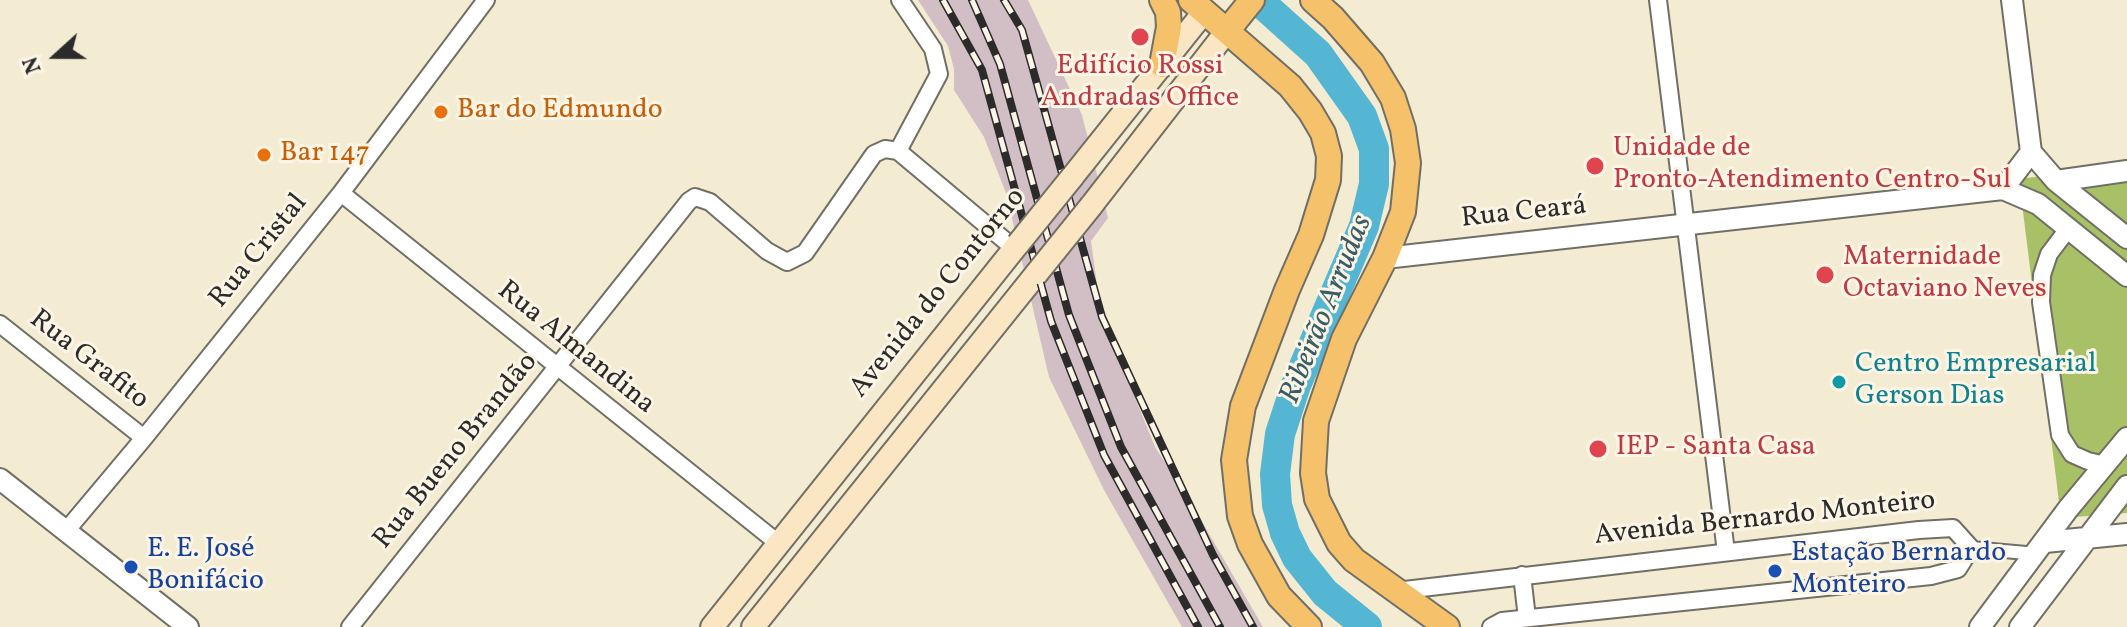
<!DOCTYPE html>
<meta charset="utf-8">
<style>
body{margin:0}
#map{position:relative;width:2127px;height:627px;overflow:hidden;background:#f3ecd2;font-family:Vollkorn,serif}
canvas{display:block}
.north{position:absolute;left:16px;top:16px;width:80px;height:80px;-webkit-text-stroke:6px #fcf5e5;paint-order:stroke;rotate:249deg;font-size:22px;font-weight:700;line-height:32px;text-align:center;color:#2b2b2b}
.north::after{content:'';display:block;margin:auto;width:28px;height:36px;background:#2b2b2b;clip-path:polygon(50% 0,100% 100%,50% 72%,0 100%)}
</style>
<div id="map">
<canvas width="2127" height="627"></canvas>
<div class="north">N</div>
</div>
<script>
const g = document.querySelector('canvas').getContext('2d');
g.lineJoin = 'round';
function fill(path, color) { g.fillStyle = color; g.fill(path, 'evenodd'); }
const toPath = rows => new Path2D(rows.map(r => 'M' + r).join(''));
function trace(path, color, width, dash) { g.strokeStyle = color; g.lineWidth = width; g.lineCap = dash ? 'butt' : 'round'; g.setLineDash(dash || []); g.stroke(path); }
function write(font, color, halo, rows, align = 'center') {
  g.font = font + ' Vollkorn,serif'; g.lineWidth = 6; g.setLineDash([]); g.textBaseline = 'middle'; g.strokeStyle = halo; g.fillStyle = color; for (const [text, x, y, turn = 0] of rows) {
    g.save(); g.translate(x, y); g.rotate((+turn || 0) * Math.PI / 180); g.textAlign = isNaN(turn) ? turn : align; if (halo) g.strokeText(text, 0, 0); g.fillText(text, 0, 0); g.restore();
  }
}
const industrial = toPath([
 [918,0,1028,0,1082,115,1108,218,1091,241,1103,329,1123,368,1155,447,1190,501,1263,627,1182,627,1104,490,1049,377,1006,193,984,137,954,90,954,69,948,46]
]);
const green = toPath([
 [2127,165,2127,513,2061,518,2019,179]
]);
const river = toPath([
 [1258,0,1318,54,1362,116,1374,149,1374,184,1364,226,1296,385,1280,434,1275,474,1277,505,1285,533,1297,558,1325,593,1367,627]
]);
const pedestrian = toPath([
 [1971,548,2037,554]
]);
const minor = toPath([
 [1658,0,1726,552],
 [898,151,939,74,933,49,900,0],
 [898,151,1015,249],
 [341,193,778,543],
 [2068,229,2049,254,2042,275,2041,302,2060,435,2072,454,2088,461,2106,465],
 [0,324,144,438],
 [66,531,144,438,341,193,486,0],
 [1522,575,1527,618],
 [1396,591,1919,530,1953,528,1971,548,1958,569,1931,576,1502,621,1491,627],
 [350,627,689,201,695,197,710,202,767,251,787,262,805,253,874,154,885,149,898,151]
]);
const tertiary = toPath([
 [2012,0,2031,152],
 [2031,152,2056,181,2127,238],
 [2056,181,2127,171],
 [2003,189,2031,152],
 [1385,258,2003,189,2038,204,2127,276],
 [0,479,188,627],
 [2045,542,2127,534],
 [1980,627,2068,509,2127,438],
 [2020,627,2127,486]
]);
const secondary = toPath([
 [1073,176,1204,12],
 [1091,206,1227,31],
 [712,627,1018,244],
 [753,627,1037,273]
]);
const primary = toPath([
 [1191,0,1290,86,1310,111,1323,133,1329,156,1328,180,1311,235,1287,290,1243,406,1234,460,1240,516,1250,544,1279,596,1309,627],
 [1313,0,1333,18,1372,63,1393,98,1403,129,1408,163,1403,212,1385,258,1344,339,1316,421,1313,473,1317,499,1339,543,1354,560,1447,627],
 [1227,31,1252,0],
 [1162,65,1169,27,1168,12,1162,0]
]);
const rail = toPath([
 [943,0,982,70,1051,321,1104,455,1198,627],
 [972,0,1000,64,1069,315,1121,447,1220,627],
 [1004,0,1022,30,1102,317,1213,555,1253,627]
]);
const secondaryBridge = toPath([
 [1018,244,1073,176],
 [1037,273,1091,206]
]);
const markers = [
 [1140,37,10,"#e0444e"],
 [441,112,8,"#e8710a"],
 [264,155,8,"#e8710a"],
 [1595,166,10,"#e0444e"],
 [1825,275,10,"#e0444e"],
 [1839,382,8,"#0f9aa8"],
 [1598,449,10,"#e0444e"],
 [131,567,8,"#1a4fb4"],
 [1775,571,8,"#1a4fb4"]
];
const healthNames = [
 ["Edifício Rossi",1140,68,"center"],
 ["Andradas Office",1140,100,"center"],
 ["Unidade de",1613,150],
 ["Pronto-Atendimento Centro-Sul",1613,182],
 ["Maternidade",1843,259],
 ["Octaviano Neves",1843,291],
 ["IEP - Santa Casa",1616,449]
];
const foodNames = [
 ["Bar do Edmundo",457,112],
 ["Bar 147",280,155]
];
const streetNames = [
 ["Rua Ceará",1524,214,-6],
 ["Rua Cristal",260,252,-51],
 ["Avenida do Contorno",939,294,-51],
 ["Rua Almandina",575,349,39],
 ["Rua Grafito",88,361,38],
 ["Rua Bueno Brandão",457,452,-51],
 ["Avenida Bernardo Monteiro",1765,520,-6]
];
const cultureNames = [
 ["Centro Empresarial",1855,366],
 ["Gerson Dias",1855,398]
];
const transitNames = [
 ["E. E. José",147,551],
 ["Bonifácio",147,583],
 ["Estação Bernardo",1791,555],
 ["Monteiro",1791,587]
];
const waterNames = [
 ["Ribeirão Arrudas",1328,310,-68]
];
fill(industrial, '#d2bec5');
fill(green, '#a8c167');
trace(river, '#54b6d3', 30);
trace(pedestrian, '#716f65', 16);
trace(minor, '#716f65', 20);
trace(tertiary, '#716f65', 24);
trace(secondary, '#716f65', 26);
trace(primary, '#716f65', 28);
trace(pedestrian, '#fff', 12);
trace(minor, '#fff', 16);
trace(tertiary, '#fff', 20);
trace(secondary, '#fbe6c4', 22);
trace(primary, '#f5c16b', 24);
trace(rail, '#2b2b2b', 8);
trace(rail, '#fcf5e5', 5, [15]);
trace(secondaryBridge, '#716f65', 26, []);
trace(secondaryBridge, '#fbe6c4', 22);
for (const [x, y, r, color] of markers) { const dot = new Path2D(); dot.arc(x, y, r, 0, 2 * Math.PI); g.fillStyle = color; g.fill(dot); trace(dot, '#fcf5e5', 3); }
write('28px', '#be3a42', '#fcf5e5', healthNames, 'left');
write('28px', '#c56008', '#fcf5e5', foodNames, 'left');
write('28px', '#2b2b2b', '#fcf5e5', streetNames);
write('28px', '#0d838f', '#fcf5e5', cultureNames, 'left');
write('28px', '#164399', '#fcf5e5', transitNames, 'left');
write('italic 30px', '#395c66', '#fcf5e5', waterNames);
</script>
